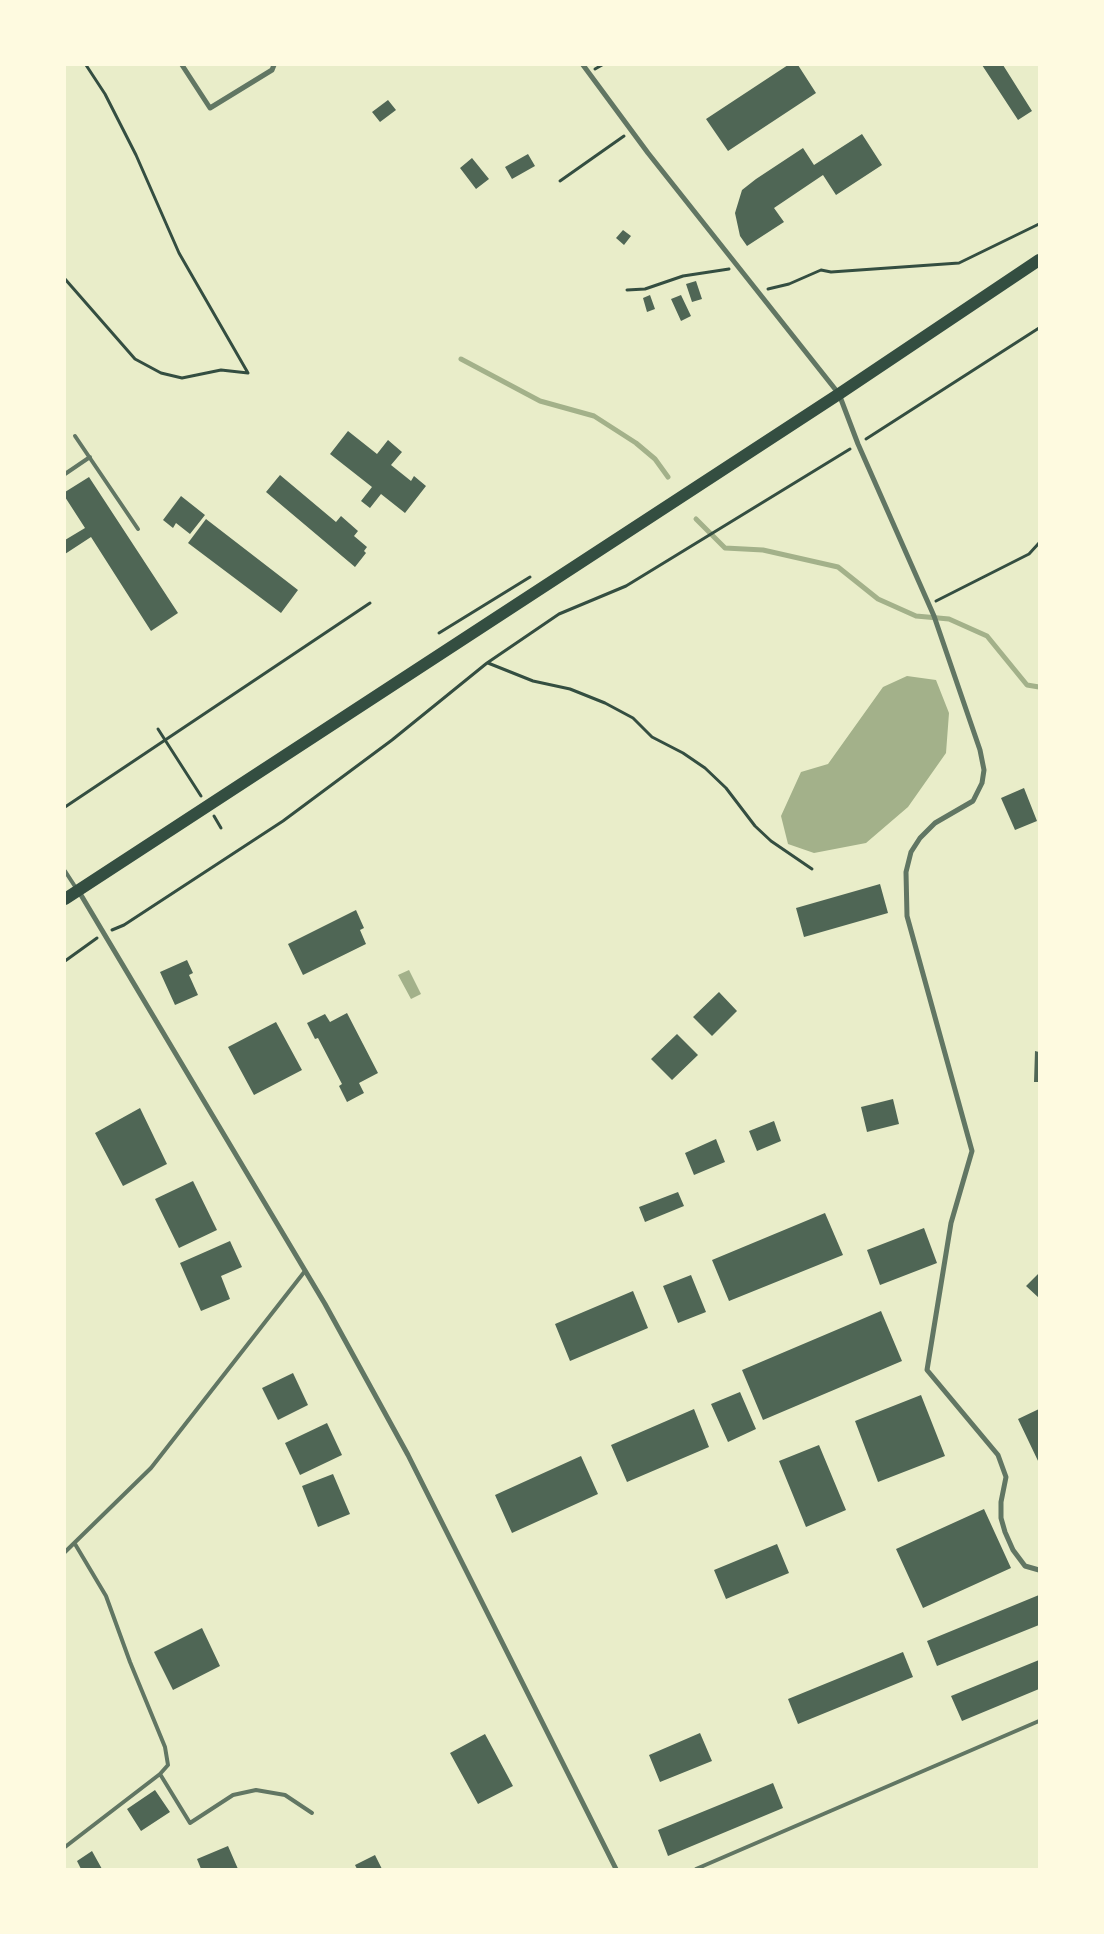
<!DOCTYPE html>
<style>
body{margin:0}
#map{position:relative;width:1104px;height:1934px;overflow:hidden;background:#e9edc9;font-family:"Alegreya Sans",sans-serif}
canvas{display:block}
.frame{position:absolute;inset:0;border:66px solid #fefae0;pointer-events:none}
</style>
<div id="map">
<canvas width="1104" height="1934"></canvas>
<div class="frame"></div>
</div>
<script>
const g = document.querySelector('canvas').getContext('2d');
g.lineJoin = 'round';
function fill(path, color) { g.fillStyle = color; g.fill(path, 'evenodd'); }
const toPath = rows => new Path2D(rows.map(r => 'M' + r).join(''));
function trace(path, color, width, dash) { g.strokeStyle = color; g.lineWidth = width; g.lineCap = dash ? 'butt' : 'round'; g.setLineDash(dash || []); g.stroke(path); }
const water = toPath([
 [907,676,936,680,949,713,946,753,908,807,866,843,814,853,788,844,781,816,801,772,828,764,883,687],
 [409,970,421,994,411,999,398,975]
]);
const stream = toPath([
 [461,359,540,401,594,416,636,443,655,459,668,477],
 [696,519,725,548,763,550,838,567,878,599,916,616,949,619,987,636,1027,685,1039,687]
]);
const building = toPath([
 [788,65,798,65,816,93,728,151,706,119],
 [982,65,1003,65,1032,111,1018,120],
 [388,100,396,110,380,122,372,112],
 [862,134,882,165,836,195,823,175,774,208,784,222,747,246,740,236,735,213,742,190,756,179,803,148,814,165],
 [528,154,535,166,512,179,505,167],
 [472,158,489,179,476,189,460,168],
 [623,230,631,236,624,245,616,238],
 [696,281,702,299,692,302,686,284],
 [650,295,655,309,647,312,643,298],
 [681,295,691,316,681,321,671,299],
 [348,431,377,454,388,440,402,452,391,465,411,481,414,476,426,486,405,513,381,494,370,508,361,501,372,487,330,454],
 [280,475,336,522,341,516,358,531,354,536,367,547,364,551,366,553,355,567,266,492],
 [89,477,178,613,151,631,91,537,65,554,65,540,85,528,65,497,65,492],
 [181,496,205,515,190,534,176,523,173,528,163,520],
 [206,519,298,590,281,613,188,543],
 [1024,788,1037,821,1015,830,1001,798],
 [880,884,888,913,804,937,796,908],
 [356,910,364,928,360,930,366,944,303,975,288,944],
 [187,960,193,973,189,975,198,995,175,1005,160,972],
 [719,992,737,1011,712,1036,693,1017],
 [347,1013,378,1073,359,1083,364,1093,347,1102,339,1086,342,1084,318,1038,315,1039,307,1023,325,1014,330,1022],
 [276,1022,302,1070,254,1095,228,1047],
 [677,1034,698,1055,672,1080,651,1059],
 [1035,1051,1039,1052,1039,1082,1034,1082],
 [893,1099,899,1124,867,1132,861,1107],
 [140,1108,167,1164,123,1186,95,1133],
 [774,1121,781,1141,757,1151,749,1131],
 [716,1139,725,1162,694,1175,685,1153],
 [193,1181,217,1230,179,1248,155,1199],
 [678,1192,684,1206,645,1222,639,1207],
 [825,1213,843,1255,729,1301,712,1260],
 [924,1228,937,1263,880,1285,867,1250],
 [230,1241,242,1267,221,1276,230,1299,201,1311,180,1263],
 [1039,1273,1039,1298,1026,1286],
 [691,1275,706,1312,678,1323,663,1286],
 [633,1291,648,1328,570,1361,555,1324],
 [881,1311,902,1361,763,1420,742,1370],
 [293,1373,308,1405,278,1420,262,1388],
 [740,1392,756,1429,728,1442,711,1404],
 [921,1395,945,1456,878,1482,855,1421],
 [694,1409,709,1447,627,1482,611,1445],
 [1039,1409,1039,1463,1018,1419],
 [327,1423,342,1455,300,1475,285,1443],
 [819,1445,846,1510,806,1527,779,1461],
 [581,1456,598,1494,512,1533,495,1495],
 [333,1474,350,1514,318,1527,302,1486],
 [984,1509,1011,1568,923,1608,896,1549],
 [777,1544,789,1573,726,1599,714,1570],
 [1039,1595,1039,1625,937,1666,927,1641],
 [202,1628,220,1666,173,1690,154,1652],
 [903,1652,913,1677,798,1724,788,1699],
 [1039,1660,1039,1689,962,1721,951,1696],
 [700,1733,712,1761,660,1782,649,1755],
 [485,1734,513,1786,478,1804,450,1753],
 [773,1783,783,1808,668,1856,658,1830],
 [155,1790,170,1812,141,1831,127,1809],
 [228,1846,238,1869,201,1869,197,1859],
 [92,1851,102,1869,81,1869,77,1861],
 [375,1855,382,1869,357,1869,355,1865]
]);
const path = toPath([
 [595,69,602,65],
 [560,181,624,136],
 [65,279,135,359,161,373,182,378,221,370,248,373,179,253,136,155,105,94,86,65],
 [768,289,789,284,821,270,831,272,959,263,1039,224],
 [627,290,645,289,683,276,729,269],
 [866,439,1039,328],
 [936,601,1029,554,1039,543],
 [439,633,530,577],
 [488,663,533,681,570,689,605,703,633,718,652,737,683,753,705,768,726,788,755,826,771,841,812,869],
 [158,729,201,796],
 [65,807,370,603],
 [214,816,221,828],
 [112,930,124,925,283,821,392,740,487,663,559,614,626,586,850,449],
 [65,961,97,938]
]);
const service = toPath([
 [75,436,138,529],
 [65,474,90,457],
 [65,871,76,888],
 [75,1544,106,1596,130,1662,165,1747,168,1765,160,1774],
 [65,1552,151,1468,305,1271],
 [65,1847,160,1774,190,1823,233,1795,256,1790,285,1795,312,1813],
 [696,1869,1039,1721]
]);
const minor = toPath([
 [182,65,210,108,272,70,274,65],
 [583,65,648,153,839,394,858,444,934,616,980,750,984,770,982,783,973,801,935,823,920,838,911,852,906,872,907,916,972,1151,951,1223,927,1370,998,1455,1006,1477,1001,1502,1001,1518,1005,1532,1013,1550,1025,1566,1039,1570],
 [78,890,325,1304,408,1455,616,1869]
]);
const primary = toPath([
 [65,899,839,394,1039,260]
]);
fill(water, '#a3b18a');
trace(stream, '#a3b18a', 5);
fill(building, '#4f6655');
trace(path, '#344e41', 3);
trace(service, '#617663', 4);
trace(minor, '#617663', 5);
trace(primary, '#344e41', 12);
</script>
